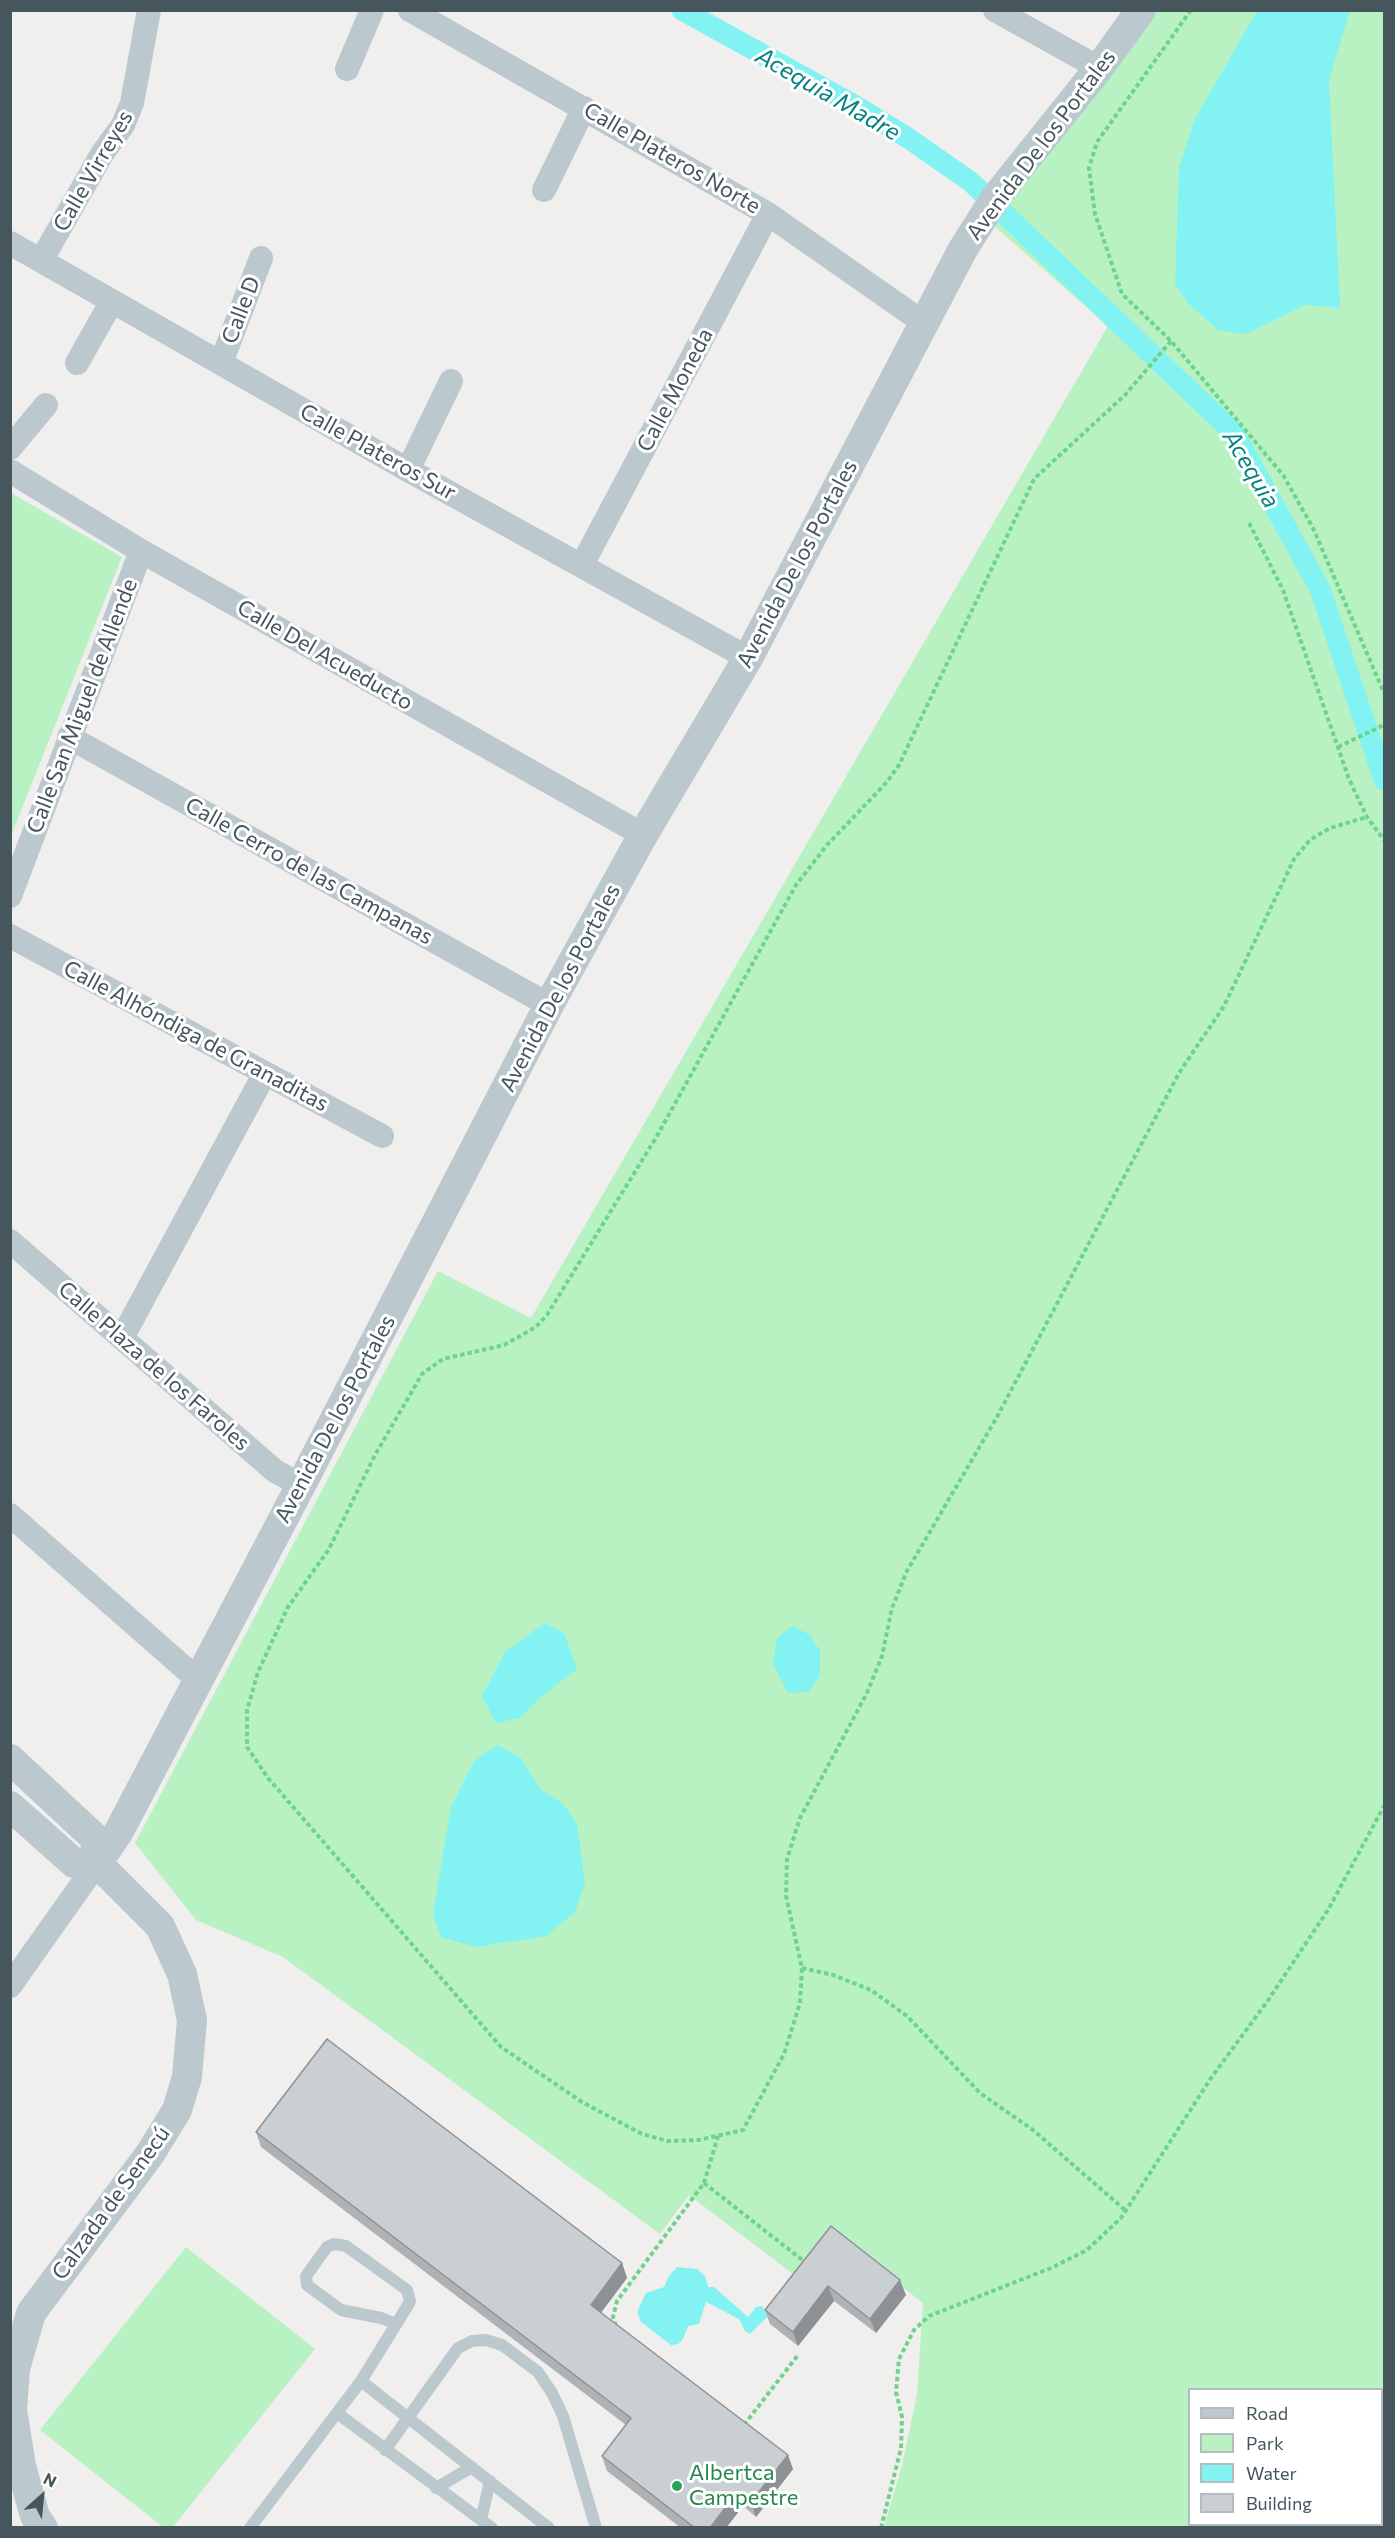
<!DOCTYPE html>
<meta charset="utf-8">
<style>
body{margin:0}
#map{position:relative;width:1395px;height:2538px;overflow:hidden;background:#f1eeee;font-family:Commissioner,sans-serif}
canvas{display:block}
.frame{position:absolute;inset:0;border:12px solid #45565d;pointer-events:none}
.legend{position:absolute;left:1188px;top:2388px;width:195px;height:138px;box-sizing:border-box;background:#fff;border:2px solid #b5bbbe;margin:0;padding:8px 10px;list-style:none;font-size:18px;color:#45565d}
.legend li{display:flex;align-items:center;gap:12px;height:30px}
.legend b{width:30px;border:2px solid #b5bbbe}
.north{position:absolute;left:12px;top:2466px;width:60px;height:60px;-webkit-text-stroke:4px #fff;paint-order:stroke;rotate:27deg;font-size:16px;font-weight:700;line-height:24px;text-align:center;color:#45565d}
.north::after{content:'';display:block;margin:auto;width:21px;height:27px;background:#45565d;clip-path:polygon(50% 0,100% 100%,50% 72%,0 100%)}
</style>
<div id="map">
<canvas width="1395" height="2538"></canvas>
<div class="frame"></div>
<ul class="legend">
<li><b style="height:8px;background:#bbc9ce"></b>Road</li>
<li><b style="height:16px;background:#b8f2c3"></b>Park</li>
<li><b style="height:16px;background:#82f2f3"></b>Water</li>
<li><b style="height:16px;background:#cacfd3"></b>Building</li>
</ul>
<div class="north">N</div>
</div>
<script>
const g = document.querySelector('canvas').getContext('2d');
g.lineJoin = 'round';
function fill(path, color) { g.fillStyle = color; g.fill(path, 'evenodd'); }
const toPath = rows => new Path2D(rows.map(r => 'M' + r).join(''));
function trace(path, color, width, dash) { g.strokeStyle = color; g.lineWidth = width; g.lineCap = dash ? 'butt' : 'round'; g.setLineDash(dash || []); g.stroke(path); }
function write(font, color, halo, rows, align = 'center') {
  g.font = font + ' Commissioner,sans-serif'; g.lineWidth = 6; g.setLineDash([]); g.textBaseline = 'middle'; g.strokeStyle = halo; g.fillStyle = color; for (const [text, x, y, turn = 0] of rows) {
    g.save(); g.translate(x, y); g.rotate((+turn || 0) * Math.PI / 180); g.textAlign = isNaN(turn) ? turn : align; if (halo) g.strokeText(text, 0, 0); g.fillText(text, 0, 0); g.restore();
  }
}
const green = toPath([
 [1154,11,1384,11,1384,2463,1382,2467,1382,2390,1190,2390,1190,2524,1340,2525,1338,2527,884,2527,902,2465,917,2395,923,2303,836,2234,801,2280,689,2195,660,2234,283,1957,196,1920,135,1843,438,1271,531,1318,1108,326,993,225],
 [11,493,122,557,11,836],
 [186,2247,315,2349,173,2527,163,2527,40,2430]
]);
const water = toPath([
 [1257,11,1350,11,1329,80,1340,308,1305,305,1246,334,1218,330,1188,303,1175,284,1179,168,1194,121],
 [545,1623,564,1633,577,1669,541,1697,520,1718,496,1723,482,1696,505,1652],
 [792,1626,810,1635,820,1651,820,1676,808,1692,788,1693,773,1664,777,1638],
 [497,1745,521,1758,540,1789,563,1804,577,1824,585,1883,575,1912,546,1936,476,1947,441,1937,433,1914,451,1807,474,1761],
 [677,2267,697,2269,705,2276,708,2287,714,2287,748,2317,756,2307,762,2306,768,2316,750,2334,745,2331,739,2319,706,2302,699,2324,688,2326,683,2339,678,2344,671,2345,641,2322,637,2312,646,2293,664,2287,669,2276]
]);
const canal = toPath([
 [682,10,854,105,908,138,971,182,1234,433,1320,589,1384,780]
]);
const path = toPath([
 [1191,10,1097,142,1089,168,1095,214,1122,294,1171,341,1283,475,1313,528,1384,693],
 [1171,341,1125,395,1034,479,899,765,887,782,828,844,796,885,657,1136,547,1315,536,1327,504,1345,443,1359,422,1374,375,1455,329,1549,288,1607,258,1672,247,1710,247,1747,268,1778,501,2047,582,2102,642,2134,668,2141,699,2140,743,2130,784,2054,800,2003,802,1968,786,1896,787,1859,800,1818,867,1693,882,1656,892,1608,907,1571,997,1417,1179,1073,1224,1006,1294,859,1310,840,1330,828,1367,817],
 [1249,523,1283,590,1349,779,1367,817,1384,840],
 [1338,747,1384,725],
 [802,1968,833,1975,871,1990,907,2016,980,2093,1033,2130,1125,2210],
 [704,2183,805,2262],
 [616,2326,613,2317,617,2301,704,2183,718,2136],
 [744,2425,798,2355],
 [881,2528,901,2448,902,2417,896,2392,899,2359,914,2330,929,2316,1051,2268,1087,2250,1121,2218,1211,2078,1269,1999,1328,1910,1384,1806]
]);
const service = toPath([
 [361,2381,549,2528],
 [337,2413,492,2528],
 [385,2450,458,2348,472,2341,486,2340,502,2345,538,2372,552,2393,563,2416,596,2528],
 [436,2488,472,2467],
 [1382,2488,1384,2484],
 [481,2520,490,2481],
 [250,2528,361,2381,408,2305,410,2301,407,2290,346,2246,334,2244,327,2247,306,2276,307,2285,341,2310,381,2318,396,2324],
 [1355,2528,1357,2524]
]);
const minor = toPath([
 [410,10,768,214,924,323],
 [995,10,1099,68],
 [347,69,372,10],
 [544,190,584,108],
 [10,243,408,470,748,658],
 [42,259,102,154,123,125,132,103,149,10],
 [77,363,112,301],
 [221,363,261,258],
 [10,448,46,405],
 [408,470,451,381],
 [10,471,141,551,643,835],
 [582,565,768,214],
 [69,737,549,1005],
 [10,896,141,551],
 [10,936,382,1136],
 [10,1241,275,1471,301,1485],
 [122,1338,265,1073],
 [10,1515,197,1679],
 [10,1986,97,1863]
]);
const tertiary = toPath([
 [10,1759,95,1838,97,1863],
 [10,1806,74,1863,97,1863],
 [97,1863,118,1833,301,1485,549,1005,643,835,748,658,963,249,996,197,1099,68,1141,10],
 [43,2528,35,2516,21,2466,12,2410,15,2369,31,2313,150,2154,177,2110,187,2077,192,2020,182,1974,160,1926,97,1863]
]);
const wall = toPath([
 [256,2132,622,2263,627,2278,601,2313,793,2469,756,2517,743,2506,726,2528,681,2528,607,2471,602,2456,626,2425,261,2147],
 [831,2226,906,2295,876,2333,834,2301,798,2346,770,2324,765,2310]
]);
const shadedWall = toPath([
 [622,2263,627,2278,596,2319,591,2305],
 [900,2280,906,2295,876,2333,870,2319],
 [828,2286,834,2301,798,2346,793,2332],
 [788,2455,793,2469,756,2517,751,2502],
 [737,2492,743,2506,726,2528,710,2528]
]);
const building = toPath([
 [327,2039,622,2263,591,2305,788,2455,751,2502,737,2492,710,2528,695,2528,602,2456,631,2418,256,2132,327,2039],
 [831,2226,900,2280,870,2319,828,2286,793,2332,765,2310,831,2226]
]);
const markers = [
 [677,2486,6,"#2e9e5b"]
];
const streetNames = [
 ["Avenida De los Portales",1041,145,-53],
 ["Calle Plateros Norte",672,158,30],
 ["Calle Virreyes",93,171,-60],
 ["Calle D",241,310,-69],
 ["Calle Moneda",675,390,-62],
 ["Calle Plateros Sur",378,452,29],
 ["Avenida De los Portales",797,564,-62],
 ["Calle Del Acueducto",325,655,30],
 ["Calle San Miguel de Allende",82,706,-69],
 ["Calle Cerro de las Campanas",309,871,29],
 ["Avenida De los Portales",560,988,-62],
 ["Calle Alhóndiga de Granaditas",196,1036,28],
 ["Calle Plaza de los Faroles",154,1366,41],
 ["Avenida De los Portales",335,1419,-62],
 ["Calzada de Senecú",111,2203,-54]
];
const leisureNames = [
 ["Albertca",689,2473],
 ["Campestre",689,2498]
];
const waterNames = [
 ["Acequia Madre",828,94,30],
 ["Acequia",1251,469,59]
];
fill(green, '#b8f2c3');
fill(water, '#82f2f3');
trace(canal, '#82f2f3', 21);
trace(path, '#6ed38c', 4, [4.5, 3]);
trace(service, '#bbc9ce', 12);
trace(minor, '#bbc9ce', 24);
trace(tertiary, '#bbc9ce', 30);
fill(wall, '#aeb2b5');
fill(shadedWall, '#8d9194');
fill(building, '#cacfd3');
trace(building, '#8d9194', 1.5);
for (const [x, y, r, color] of markers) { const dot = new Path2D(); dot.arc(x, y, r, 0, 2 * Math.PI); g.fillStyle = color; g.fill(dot); trace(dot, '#fff', 2); }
write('22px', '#45565d', '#fff', streetNames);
write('22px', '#27864d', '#fff', leisureNames, 'left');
write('italic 24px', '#068282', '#fff', waterNames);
</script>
